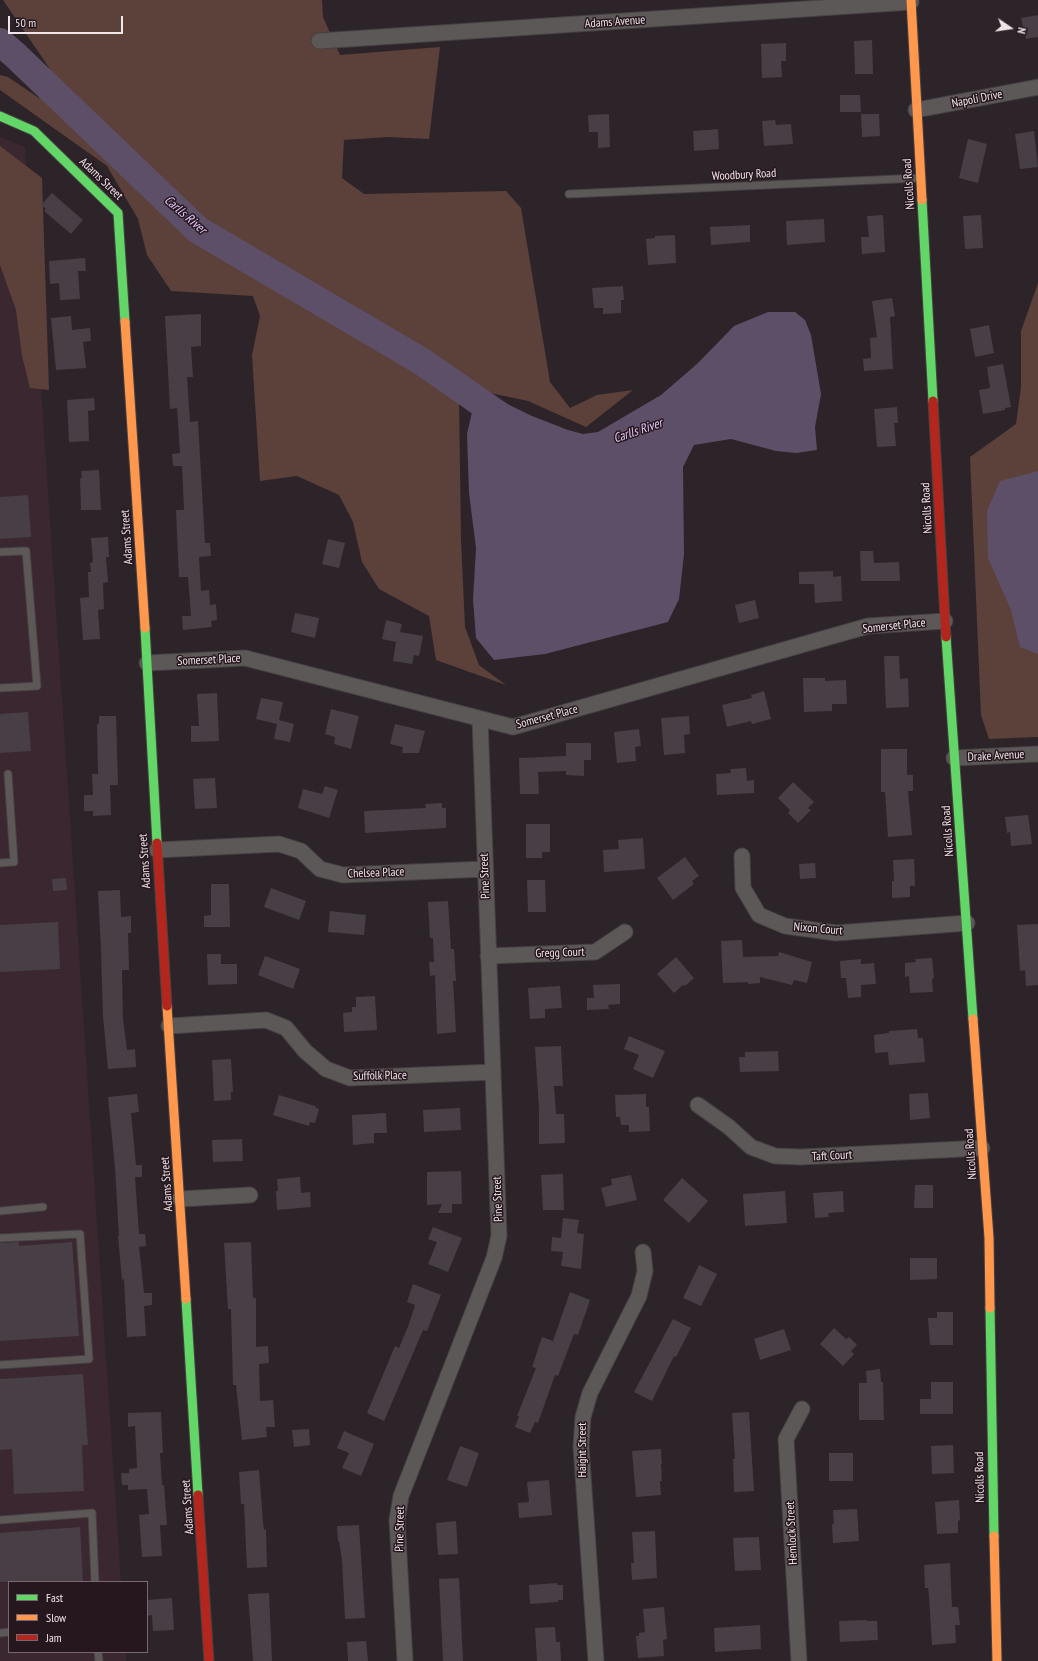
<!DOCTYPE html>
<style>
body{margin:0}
#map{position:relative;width:1038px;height:1661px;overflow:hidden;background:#2c2428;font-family:"PT Sans Narrow",sans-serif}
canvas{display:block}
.legend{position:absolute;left:8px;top:1581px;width:140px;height:72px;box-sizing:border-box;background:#26171e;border:1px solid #77696f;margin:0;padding:5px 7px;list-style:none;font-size:12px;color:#f0e5e9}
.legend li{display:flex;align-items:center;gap:8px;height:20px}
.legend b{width:20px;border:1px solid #77696f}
.north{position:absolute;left:990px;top:8px;width:40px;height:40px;-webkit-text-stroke:3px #26171e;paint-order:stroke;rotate:103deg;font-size:11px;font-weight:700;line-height:16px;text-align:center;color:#f0e5e9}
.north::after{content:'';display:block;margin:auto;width:14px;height:18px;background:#f0e5e9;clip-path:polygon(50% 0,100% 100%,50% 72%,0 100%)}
.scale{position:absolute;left:8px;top:16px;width:115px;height:18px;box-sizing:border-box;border:2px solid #f0e5e9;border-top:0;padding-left:5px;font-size:12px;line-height:14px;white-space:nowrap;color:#f0e5e9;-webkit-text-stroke:3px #26171e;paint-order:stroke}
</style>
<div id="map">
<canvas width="1038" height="1661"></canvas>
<ul class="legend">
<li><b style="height:5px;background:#63d668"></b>Fast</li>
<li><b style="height:5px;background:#ff974d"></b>Slow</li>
<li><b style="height:5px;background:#b3261e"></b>Jam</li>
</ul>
<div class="north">N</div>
<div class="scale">50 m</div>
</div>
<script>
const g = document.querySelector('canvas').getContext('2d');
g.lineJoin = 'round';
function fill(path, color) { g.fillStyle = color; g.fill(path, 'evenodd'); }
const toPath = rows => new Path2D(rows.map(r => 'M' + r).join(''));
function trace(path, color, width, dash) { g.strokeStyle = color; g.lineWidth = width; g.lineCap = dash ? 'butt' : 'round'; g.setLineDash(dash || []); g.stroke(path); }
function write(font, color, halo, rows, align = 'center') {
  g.font = font + ' "PT Sans Narrow",sans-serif'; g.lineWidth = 3; g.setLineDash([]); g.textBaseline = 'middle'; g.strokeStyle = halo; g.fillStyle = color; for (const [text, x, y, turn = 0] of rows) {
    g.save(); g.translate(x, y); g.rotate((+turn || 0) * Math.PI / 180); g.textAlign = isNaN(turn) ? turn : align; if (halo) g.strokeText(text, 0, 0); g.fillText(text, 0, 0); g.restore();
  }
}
const built = toPath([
 [0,137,25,147,121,1582,9,1582,9,1652,126,1652,126,1661,0,1661]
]);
const green = toPath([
 [3,0,322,0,323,17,340,55,440,47,429,139,388,137,344,140,342,178,364,194,506,191,521,208,550,382,570,408,597,395,633,390,586,427,528,401,476,390,463,381,459,399,461,539,465,627,479,665,506,685,436,660,429,616,379,589,362,562,353,522,339,495,297,476,260,481,252,355,260,316,253,296,171,291,147,255,138,219,107,166,0,90,0,75,8,77,39,98,50,69],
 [0,146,42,178,49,390,30,388,22,356,16,310,0,265],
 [1038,283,1038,737,989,739,981,715,970,457,1016,424,1021,387,1021,331]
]);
const water = toPath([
 [768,312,795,312,805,320,811,335,821,394,815,427,817,450,796,453,776,451,731,439,694,445,683,467,684,554,679,599,668,622,545,654,494,660,476,638,473,600,476,548,469,493,467,434,475,399,495,398,532,416,568,430,583,434,598,432,661,395,697,364,734,326],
 [1038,471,1038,654,1020,647,1011,610,988,558,987,511,1000,481]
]);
const river = toPath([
 [0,42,15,55,198,230,421,361,506,420]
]);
const building = toPath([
 [1038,15,1038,37,1026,39,1021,18],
 [872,40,873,74,855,74,854,41],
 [786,43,786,61,781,61,782,77,762,78,761,44],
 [840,95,860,95,861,112,840,112],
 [609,114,610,147,598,148,598,132,589,132,588,115],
 [861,114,879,114,880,136,862,137],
 [775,120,776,125,791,124,793,144,764,146,762,121],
 [718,129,719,149,694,151,693,131],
 [1034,131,1038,167,1020,169,1015,134],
 [968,139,987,144,978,183,959,178],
 [52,193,83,220,71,234,44,211,46,209,41,205],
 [883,215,885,252,862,254,861,237,869,237,867,216],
 [981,215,983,248,965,249,963,216],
 [824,219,825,242,787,245,786,221],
 [750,225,750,242,711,245,710,227],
 [675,235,676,263,648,265,646,239,655,238,655,236],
 [85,258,86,271,78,271,80,299,60,300,59,283,50,284,49,261],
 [623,286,624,300,621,300,621,313,603,314,603,308,594,308,592,288],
 [892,298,895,316,890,317,893,369,864,371,863,359,871,358,870,338,877,337,872,301],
 [201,314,201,346,191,347,193,377,187,377,190,422,198,421,205,543,210,543,211,556,199,557,201,591,209,590,210,605,216,604,217,620,211,621,212,627,183,630,182,616,191,616,188,577,179,577,176,510,184,510,182,466,173,466,172,454,180,453,177,408,170,409,165,316],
 [71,316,72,330,90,328,91,341,83,342,86,368,56,370,51,318],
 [989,325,994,353,975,357,970,329],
 [1003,364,1011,407,1005,408,1005,410,983,414,979,390,990,388,987,367],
 [94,398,95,410,88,411,89,441,69,442,67,400],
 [897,407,898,423,894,423,896,446,877,447,874,409],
 [99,470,101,510,81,510,80,478,82,478,81,471],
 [28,495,31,537,0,539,0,497],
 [108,537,109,557,106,557,108,582,103,583,104,609,98,610,100,639,83,640,80,598,89,597,88,572,91,572,90,563,93,562,91,538],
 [328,539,345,543,339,568,322,564],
 [860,551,873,551,874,563,899,562,900,581,861,581],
 [833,571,833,577,841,576,842,601,815,603,814,584,799,584,799,572],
 [755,600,759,618,739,623,735,605],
 [295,613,319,618,315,638,291,632],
 [386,620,402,624,400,632,423,636,419,656,414,655,412,664,393,661,396,642,382,639],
 [884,656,899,656,900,679,908,678,909,707,886,708],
 [803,678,825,678,825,681,846,680,847,704,832,704,832,711,804,712],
 [764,691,771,719,752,724,751,721,727,727,722,705,752,698,751,695],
 [217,693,219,741,191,742,191,726,199,726,197,694],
 [261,698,283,702,279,720,294,724,290,742,274,739,277,724,256,719],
 [331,709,359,716,351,749,334,744,335,737,325,734],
 [28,712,31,751,0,753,0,714],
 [99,716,116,716,118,785,110,785,111,815,93,816,93,811,84,811,84,795,93,795,92,774,98,774,97,724,99,724],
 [689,716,690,734,684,735,685,753,664,755,661,718],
 [395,724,425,731,419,753,402,753,403,747,390,744],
 [639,729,641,746,635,747,636,761,617,763,614,732],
 [566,743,591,743,591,760,584,760,584,776,566,775,566,771,538,772,539,794,520,794,519,758,566,756],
 [881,749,907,749,907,775,913,775,913,791,908,791,912,835,888,837,885,792,881,792],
 [746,768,747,781,754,780,754,793,717,795,716,774,731,773,730,769],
 [215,778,217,808,195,809,193,779],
 [793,782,814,802,808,808,811,810,798,823,788,813,790,810,778,798],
 [325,786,338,790,329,818,298,808,303,789,322,794],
 [442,803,442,808,446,808,446,828,365,833,364,811,426,808,425,804],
 [1028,815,1032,844,1011,846,1010,832,1007,833,1005,817],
 [526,824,550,824,550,852,542,852,542,858,526,858],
 [643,838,645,869,604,872,603,850,619,849,618,840],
 [685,857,699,876,692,881,694,884,673,900,657,878],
 [914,859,915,886,910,886,910,897,892,898,892,881,894,881,893,860],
 [815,863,816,878,800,879,799,864],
 [66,878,67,890,53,891,52,879],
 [527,880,545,880,546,912,528,912],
 [211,884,229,884,230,927,204,927,204,916,211,915],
 [271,888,306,901,299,920,264,907],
 [120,890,121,917,131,916,131,933,128,933,129,970,122,970,123,1019,127,1050,135,1049,136,1067,108,1069,103,1016,101,950,98,891],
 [448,901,451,949,454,949,456,981,453,981,456,1032,437,1034,435,975,430,976,429,962,434,962,433,938,430,938,428,902],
 [330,911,366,915,364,935,328,932],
 [58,922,60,969,0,972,0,925],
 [1038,924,1038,985,1026,986,1025,970,1020,971,1017,925],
 [742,940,743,957,778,956,779,952,812,962,807,983,794,980,792,985,760,977,760,983,748,984,748,982,723,983,721,941],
 [207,954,221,954,221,964,237,964,237,984,208,985],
 [265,956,300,969,293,989,258,975],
 [676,957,694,978,685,986,683,985,674,993,657,974],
 [932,958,934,978,932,979,933,992,910,993,909,976,905,977,905,963,916,962,915,959],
 [861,959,861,964,874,963,876,984,861,985,861,997,848,998,846,978,841,978,840,961],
 [620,984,620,1004,608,1005,609,1009,587,1010,587,998,594,998,593,985],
 [560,986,562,1008,545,1009,545,1018,530,1019,528,988],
 [375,996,377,1030,344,1032,343,1013,352,1012,352,1007,356,1007,356,997],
 [917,1029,918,1038,923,1038,925,1062,889,1065,888,1052,875,1053,874,1035,889,1033,889,1031],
 [629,1036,665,1051,653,1078,633,1069,639,1055,624,1049],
 [561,1046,563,1086,554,1086,556,1114,564,1114,565,1143,539,1144,539,1109,535,1047],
 [778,1051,779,1071,740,1072,739,1057,745,1057,745,1052],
 [231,1059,233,1092,231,1092,231,1100,214,1101,212,1060],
 [928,1093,930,1118,910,1120,909,1094],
 [137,1094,139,1112,131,1113,136,1165,142,1165,142,1177,135,1177,139,1234,145,1234,146,1246,139,1247,144,1293,152,1293,152,1305,144,1306,146,1336,127,1337,124,1279,122,1280,118,1236,119,1236,115,1167,108,1097],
 [646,1094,646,1107,649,1107,650,1131,629,1132,629,1125,621,1125,620,1117,616,1117,615,1095],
 [279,1095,315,1106,315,1107,319,1109,315,1123,310,1122,309,1126,273,1115],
 [460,1108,461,1130,424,1132,423,1110],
 [386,1113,387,1133,374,1133,374,1143,353,1145,352,1115],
 [242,1139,243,1161,213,1162,212,1140],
 [461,1171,462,1204,452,1204,452,1213,438,1213,442,1204,427,1205,427,1172],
 [563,1174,564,1210,543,1210,541,1175],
 [631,1175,637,1200,606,1207,601,1188,612,1185,611,1179],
 [300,1177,301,1193,310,1192,311,1207,277,1210,276,1191,278,1191,277,1179],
 [682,1178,708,1201,689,1223,663,1200],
 [915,1185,933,1185,933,1208,914,1208],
 [785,1191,787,1223,745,1226,743,1194],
 [843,1191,844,1212,828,1213,829,1217,815,1218,813,1193],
 [563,1218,579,1220,577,1233,584,1234,581,1269,561,1266,563,1252,551,1251,552,1237,561,1238],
 [433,1227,462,1238,448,1272,428,1264,437,1242,428,1239],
 [19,1242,19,1246,72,1242,79,1336,0,1341,0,1243],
 [251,1242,253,1298,256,1298,256,1347,268,1346,269,1363,259,1364,260,1401,273,1400,275,1427,266,1427,267,1437,242,1440,236,1385,233,1385,231,1309,228,1309,224,1243],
 [910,1258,937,1258,937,1279,910,1280],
 [699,1265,717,1274,701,1306,683,1298],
 [413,1284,441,1295,427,1331,423,1330,384,1421,367,1413,395,1346,399,1348,409,1324,415,1305,407,1302],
 [570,1292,590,1300,578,1335,574,1334,558,1376,555,1375,538,1423,535,1422,530,1433,515,1427,519,1416,517,1416,536,1368,532,1367,542,1337,553,1341],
 [937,1312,953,1312,953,1345,930,1345,928,1318,937,1318],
 [673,1319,691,1328,676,1357,674,1356,652,1401,634,1392],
 [834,1328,846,1339,849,1337,857,1345,851,1351,854,1354,843,1366,820,1344],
 [784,1329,791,1350,760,1360,754,1339],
 [880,1369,881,1382,883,1382,884,1420,859,1420,859,1383,867,1383,866,1371],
 [83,1374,88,1445,82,1445,84,1491,14,1494,12,1449,0,1450,0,1379],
 [931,1382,953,1382,953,1414,920,1414,920,1399,931,1399],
 [161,1412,163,1453,160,1453,162,1485,164,1485,167,1525,160,1525,162,1556,142,1557,139,1515,149,1514,147,1489,128,1490,128,1485,122,1485,121,1473,129,1473,129,1469,137,1468,135,1426,128,1427,128,1413],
 [749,1412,754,1491,734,1492,733,1459,735,1459,732,1413],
 [309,1429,310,1445,294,1447,292,1430],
 [344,1431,374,1444,361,1476,342,1468,349,1453,337,1448],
 [953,1445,954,1473,932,1474,931,1446],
 [460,1446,479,1453,467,1487,447,1480],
 [661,1449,662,1464,661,1464,662,1481,660,1481,661,1495,636,1497,632,1451],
 [829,1453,853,1453,853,1481,829,1481],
 [259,1470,263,1522,264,1530,266,1529,267,1567,247,1568,244,1504,241,1504,239,1472],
 [549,1480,552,1515,519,1518,518,1503,529,1502,527,1482],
 [959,1500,960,1520,958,1521,958,1533,937,1534,935,1502],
 [857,1509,859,1541,833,1543,832,1524,834,1524,833,1510],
 [456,1521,458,1554,438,1555,436,1523],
 [359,1525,365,1618,345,1619,342,1560,339,1541,338,1541,337,1526],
 [80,1527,83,1582,0,1582,0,1533],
 [655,1531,657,1578,632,1580,631,1563,634,1563,632,1532],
 [759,1537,761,1570,735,1571,733,1538],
 [950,1563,952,1607,958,1607,960,1625,955,1625,956,1643,932,1645,929,1595,928,1588,925,1588,924,1565],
 [459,1578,463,1661,443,1661,439,1579],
 [557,1583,557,1585,563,1585,563,1600,558,1600,558,1602,530,1604,529,1585],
 [269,1593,272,1661,253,1661,248,1594],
 [172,1598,174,1630,153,1631,152,1615,147,1616,147,1600],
 [664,1607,667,1639,663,1640,664,1656,638,1658,636,1636,639,1636,639,1633,645,1632,643,1609],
 [866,1620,866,1621,877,1621,878,1640,840,1642,839,1621],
 [760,1625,761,1649,715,1652,714,1628],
 [555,1627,556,1642,560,1642,561,1661,537,1661,535,1628],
 [366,1641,368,1661,348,1661,347,1642]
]);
const lane = toPath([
 [569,194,919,178],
 [0,552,26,551,37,686,0,688],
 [0,863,14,862,8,774],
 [0,1211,43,1207],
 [0,1238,80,1234,89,1359,0,1365],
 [0,1520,92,1513,95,1582],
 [0,1633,9,1632],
 [98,1652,99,1661]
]);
const street = toPath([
 [319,41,911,2],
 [916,110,1038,87],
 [147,663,245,658,513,727,868,626,945,621],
 [954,758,1038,754],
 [157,850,279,844,301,851,320,869,343,875,485,869],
 [742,856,743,888,759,915,785,926,836,933,967,923],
 [488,956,595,952,625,932],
 [169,1026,266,1020,286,1028,305,1051,326,1069,350,1078,493,1072],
 [698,1105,729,1127,751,1147,775,1156,801,1157,982,1148],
 [180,1199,250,1195],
 [405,1661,397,1520,401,1496,494,1258,499,1236,480,719],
 [596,1661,581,1446,583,1417,590,1393,639,1296,645,1271,643,1252],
 [799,1661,786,1439,802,1409]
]);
const fast = toPath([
 [0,116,34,131,118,213,125,322],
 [922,200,933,401],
 [145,628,157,843],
 [946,637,973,1019],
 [186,1299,198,1495],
 [990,1308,994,1536]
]);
const slow = toPath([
 [911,0,922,200],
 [125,322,145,628],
 [167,1006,186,1299],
 [973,1019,989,1238,990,1308],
 [994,1536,997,1661]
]);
const jam = toPath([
 [933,401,946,637],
 [157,843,167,1006],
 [198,1495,209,1661]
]);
const streetNames = [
 ["Adams Avenue",615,22,-4],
 ["Napoli Drive",977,99,-11],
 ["Woodbury Road",744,175,-3],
 ["Adams Street",101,179,44],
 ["Nicolls Road",909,184,-94],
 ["Nicolls Road",927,508,-93],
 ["Adams Street",127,537,-94],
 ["Somerset Place",894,626,-6],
 ["Somerset Place",209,660,-3],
 ["Somerset Place",547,717,-15],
 ["Drake Avenue",996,756,-3],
 ["Nicolls Road",948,831,-94],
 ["Adams Street",145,861,-94],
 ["Chelsea Place",376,873,-2],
 ["Pine Street",485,876,-92],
 ["Nixon Court",818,929,5],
 ["Gregg Court",560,953,-2],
 ["Suffolk Place",380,1076,-1],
 ["Nicolls Road",971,1154,-94],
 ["Taft Court",832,1156,-3],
 ["Adams Street",167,1184,-94],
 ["Pine Street",498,1199,-92],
 ["Haight Street",583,1450,-90],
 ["Nicolls Road",980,1477,-91],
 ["Adams Street",188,1507,-94],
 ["Pine Street",400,1529,-89],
 ["Hemlock Street",792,1533,-93]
];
const waterNames = [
 ["Carlls River",185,215,41],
 ["Carlls River",638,431,-19]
];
fill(built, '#3b2730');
fill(green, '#5c403a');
fill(water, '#5d4f68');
trace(river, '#5d4f68', 28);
fill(building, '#473f45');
trace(lane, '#474043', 9);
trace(street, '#474043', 17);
trace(fast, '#474043', 11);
trace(slow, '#474043', 11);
trace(jam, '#474043', 11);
trace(lane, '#5c5858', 7);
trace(street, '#5c5858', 15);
trace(fast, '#63d668', 9);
trace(slow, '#ff974d', 9);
trace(jam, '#b3261e', 9);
write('12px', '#f0e5e9', '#26171e', streetNames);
write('italic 13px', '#e0c5f9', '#26171e', waterNames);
</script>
